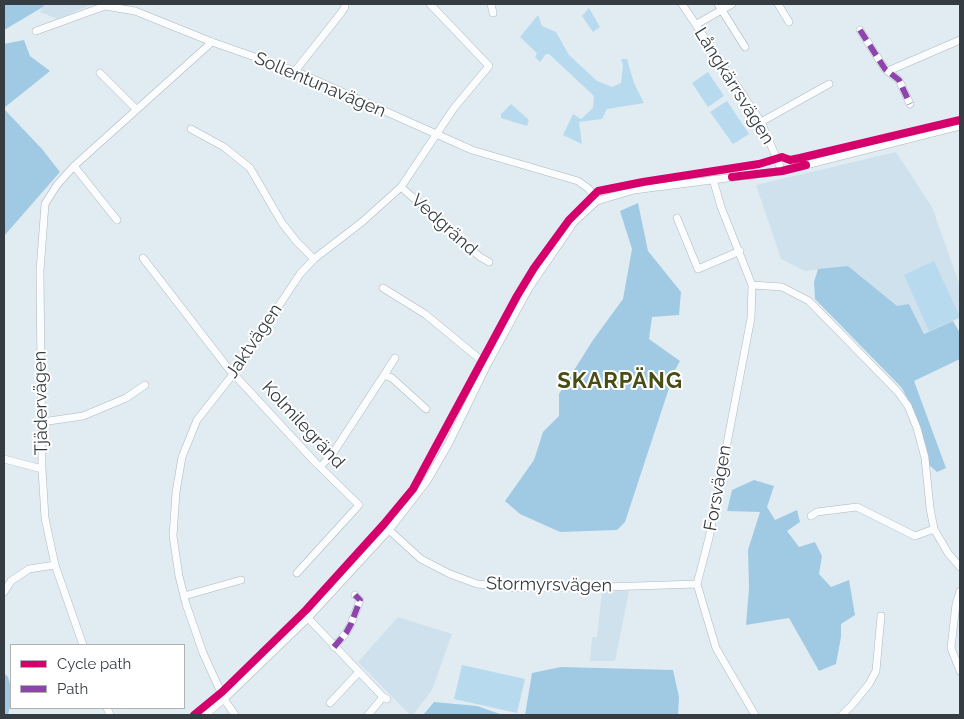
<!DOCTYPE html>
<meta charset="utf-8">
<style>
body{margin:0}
#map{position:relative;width:964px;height:719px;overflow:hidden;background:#e1ecf2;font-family:Raleway,sans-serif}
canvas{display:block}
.frame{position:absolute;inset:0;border:5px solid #363d42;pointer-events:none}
.legend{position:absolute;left:10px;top:644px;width:175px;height:65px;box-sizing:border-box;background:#fff;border:1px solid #afb1b3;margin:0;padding:6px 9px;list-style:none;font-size:15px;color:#363d42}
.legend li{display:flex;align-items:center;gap:10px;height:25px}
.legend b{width:25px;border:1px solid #afb1b3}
</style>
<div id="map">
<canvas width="964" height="719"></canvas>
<div class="frame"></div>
<ul class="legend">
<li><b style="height:6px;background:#d6006c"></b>Cycle path</li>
<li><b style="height:6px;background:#8e44ad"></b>Path</li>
</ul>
</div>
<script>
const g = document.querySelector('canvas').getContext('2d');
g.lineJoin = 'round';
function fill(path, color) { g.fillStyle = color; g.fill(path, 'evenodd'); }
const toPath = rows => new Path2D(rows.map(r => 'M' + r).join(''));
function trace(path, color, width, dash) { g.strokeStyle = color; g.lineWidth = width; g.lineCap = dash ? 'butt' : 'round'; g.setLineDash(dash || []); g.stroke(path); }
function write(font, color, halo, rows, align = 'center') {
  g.font = font + ' Raleway,sans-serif'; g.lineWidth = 4; g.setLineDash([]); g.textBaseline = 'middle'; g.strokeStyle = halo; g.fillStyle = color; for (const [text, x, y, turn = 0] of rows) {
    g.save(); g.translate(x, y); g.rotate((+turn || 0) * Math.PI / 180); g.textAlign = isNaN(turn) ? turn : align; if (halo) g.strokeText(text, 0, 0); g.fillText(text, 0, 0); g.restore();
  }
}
const built = toPath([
 [45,4,93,4,58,19,40,12],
 [896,152,932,207,960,286,960,318,924,334,909,304,897,307,848,266,805,271,781,259,756,185],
 [629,591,615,661,590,661,592,637,597,637,602,592],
 [398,617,452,634,432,690,413,715,410,715,358,662]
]);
const green = toPath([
 [589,8,600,27,593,32,582,16],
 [538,15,542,26,556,32,569,55,597,81,612,87,621,83,623,65,621,59,627,59,634,83,644,103,607,109,602,119,579,122,582,144,563,135,573,114,581,119,593,108,594,96,549,54,546,54,540,62,535,57,537,53,520,37],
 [708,72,724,96,708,107,692,83],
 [727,101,749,134,733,144,710,112],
 [511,104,529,120,527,126,501,118,501,114],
 [934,261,960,317,929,331,904,275],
 [462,665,525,679,517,713,454,699]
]);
const forest = toPath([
 [4,4,45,4,43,7,4,30],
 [24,40,30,56,50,71,4,108,4,44],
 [4,109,42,149,60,172,4,236],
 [638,203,648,251,681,292,679,315,652,317,649,339,680,361,675,370,625,522,617,530,560,532,520,514,505,501,534,460,543,432,559,416,559,394,593,340,623,299,632,249,620,211],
 [848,266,897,306,909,304,924,334,953,321,960,333,960,359,914,381,946,468,937,472,929,465,927,450,917,418,902,388,815,299,814,282,818,269],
 [754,480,774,486,767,507,775,520,797,510,800,522,787,531,799,547,815,542,822,556,819,574,831,587,849,580,855,615,841,624,841,637,836,664,819,671,789,618,746,625,749,588,748,550,760,512,727,511,732,490],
 [561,667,673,670,679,697,678,715,525,715,532,673],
 [4,673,8,677,11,687,11,703,8,715,4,715],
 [434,702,477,706,503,715,423,715]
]);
const minor = toPath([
 [491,4,493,13],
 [682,4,761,122,782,171],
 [718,4,745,47],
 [778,4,789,22],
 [697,24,732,4],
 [860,30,885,69,899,80,910,104],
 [36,31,105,6,135,11,212,42,295,71,472,150,578,181,589,189,597,201],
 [295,71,341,13,345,7,345,4],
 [888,71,960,40],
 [100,73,136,109],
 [761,122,829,84],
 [191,129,224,147,250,168,282,223,297,242,314,259],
 [74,166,117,220],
 [713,179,721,207,752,285,751,318,709,538,697,584,716,648,755,715],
 [401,187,480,257,489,262],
 [677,218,698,269,740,251],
 [143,258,228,368,315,462,359,505,297,573],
 [752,285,782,287,809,301,898,392,908,406,917,428,925,458,930,508,934,529,948,553,960,567],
 [383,288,425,314,482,361,488,363],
 [384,375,395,358],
 [42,422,83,416,126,398,145,385],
 [4,459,42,469],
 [321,466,333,453,384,375,392,378,426,409],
 [811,516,817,512,857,507,915,536,934,529],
 [389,530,421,559,450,574,477,584,520,588,574,588,697,584],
 [960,591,956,604,951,648,960,671],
 [4,592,11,581,29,569,55,565],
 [184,596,241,580],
 [308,618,383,697,387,699],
 [83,645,55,565,45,518,42,469,40,271,45,204,57,185,74,166,212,42],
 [334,647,346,633,351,624,360,600,355,595],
 [330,703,359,672],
 [107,708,110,715],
 [205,715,224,699,308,618,389,530,427,481,449,443,487,365,529,288,574,222,597,201,634,190,782,171,960,126],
 [235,715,224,699,203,653,186,604,179,576,173,536,176,492,182,457,197,420,234,373,300,274,314,259,362,222,401,187,454,108,489,66,430,4],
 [368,715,383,697],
 [842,715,852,705,869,684,876,671,881,616]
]);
const quiet = toPath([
 [860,30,885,69,899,80,910,104],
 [334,647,346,633,351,624,360,600,355,595]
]);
const cycleway = toPath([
 [732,177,782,171,806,165],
 [194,715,222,692,306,610,384,524,413,489,517,296,534,268,569,220,598,191,643,182,759,164,782,157,790,160,800,158,960,120]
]);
const streetNames = [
 ["Sollentunavägen",320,85,23],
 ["Långkärrsvägen",734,86,58],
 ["Vedgränd",444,225,42],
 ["Jaktvägen",254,341,-56],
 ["Tjädervägen",41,403,-91],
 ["Kolmilegränd",303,425,47],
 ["Forsvägen",718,488,-80],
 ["Stormyrsvägen",549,585,1]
];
const districtNames = [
 ["SKARPÄNG",620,381]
];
fill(built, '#cee1ed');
fill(green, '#b8daef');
fill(forest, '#a0cae3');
trace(minor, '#afb8bd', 8);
trace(minor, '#fafcfd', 7);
trace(quiet, '#8e44ad', 6, [12, 6]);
trace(cycleway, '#d6006c', 8);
write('18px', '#363d42', '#fff', streetNames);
g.letterSpacing = '1px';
write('bold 22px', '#484e13', '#fff', districtNames);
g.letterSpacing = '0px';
</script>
